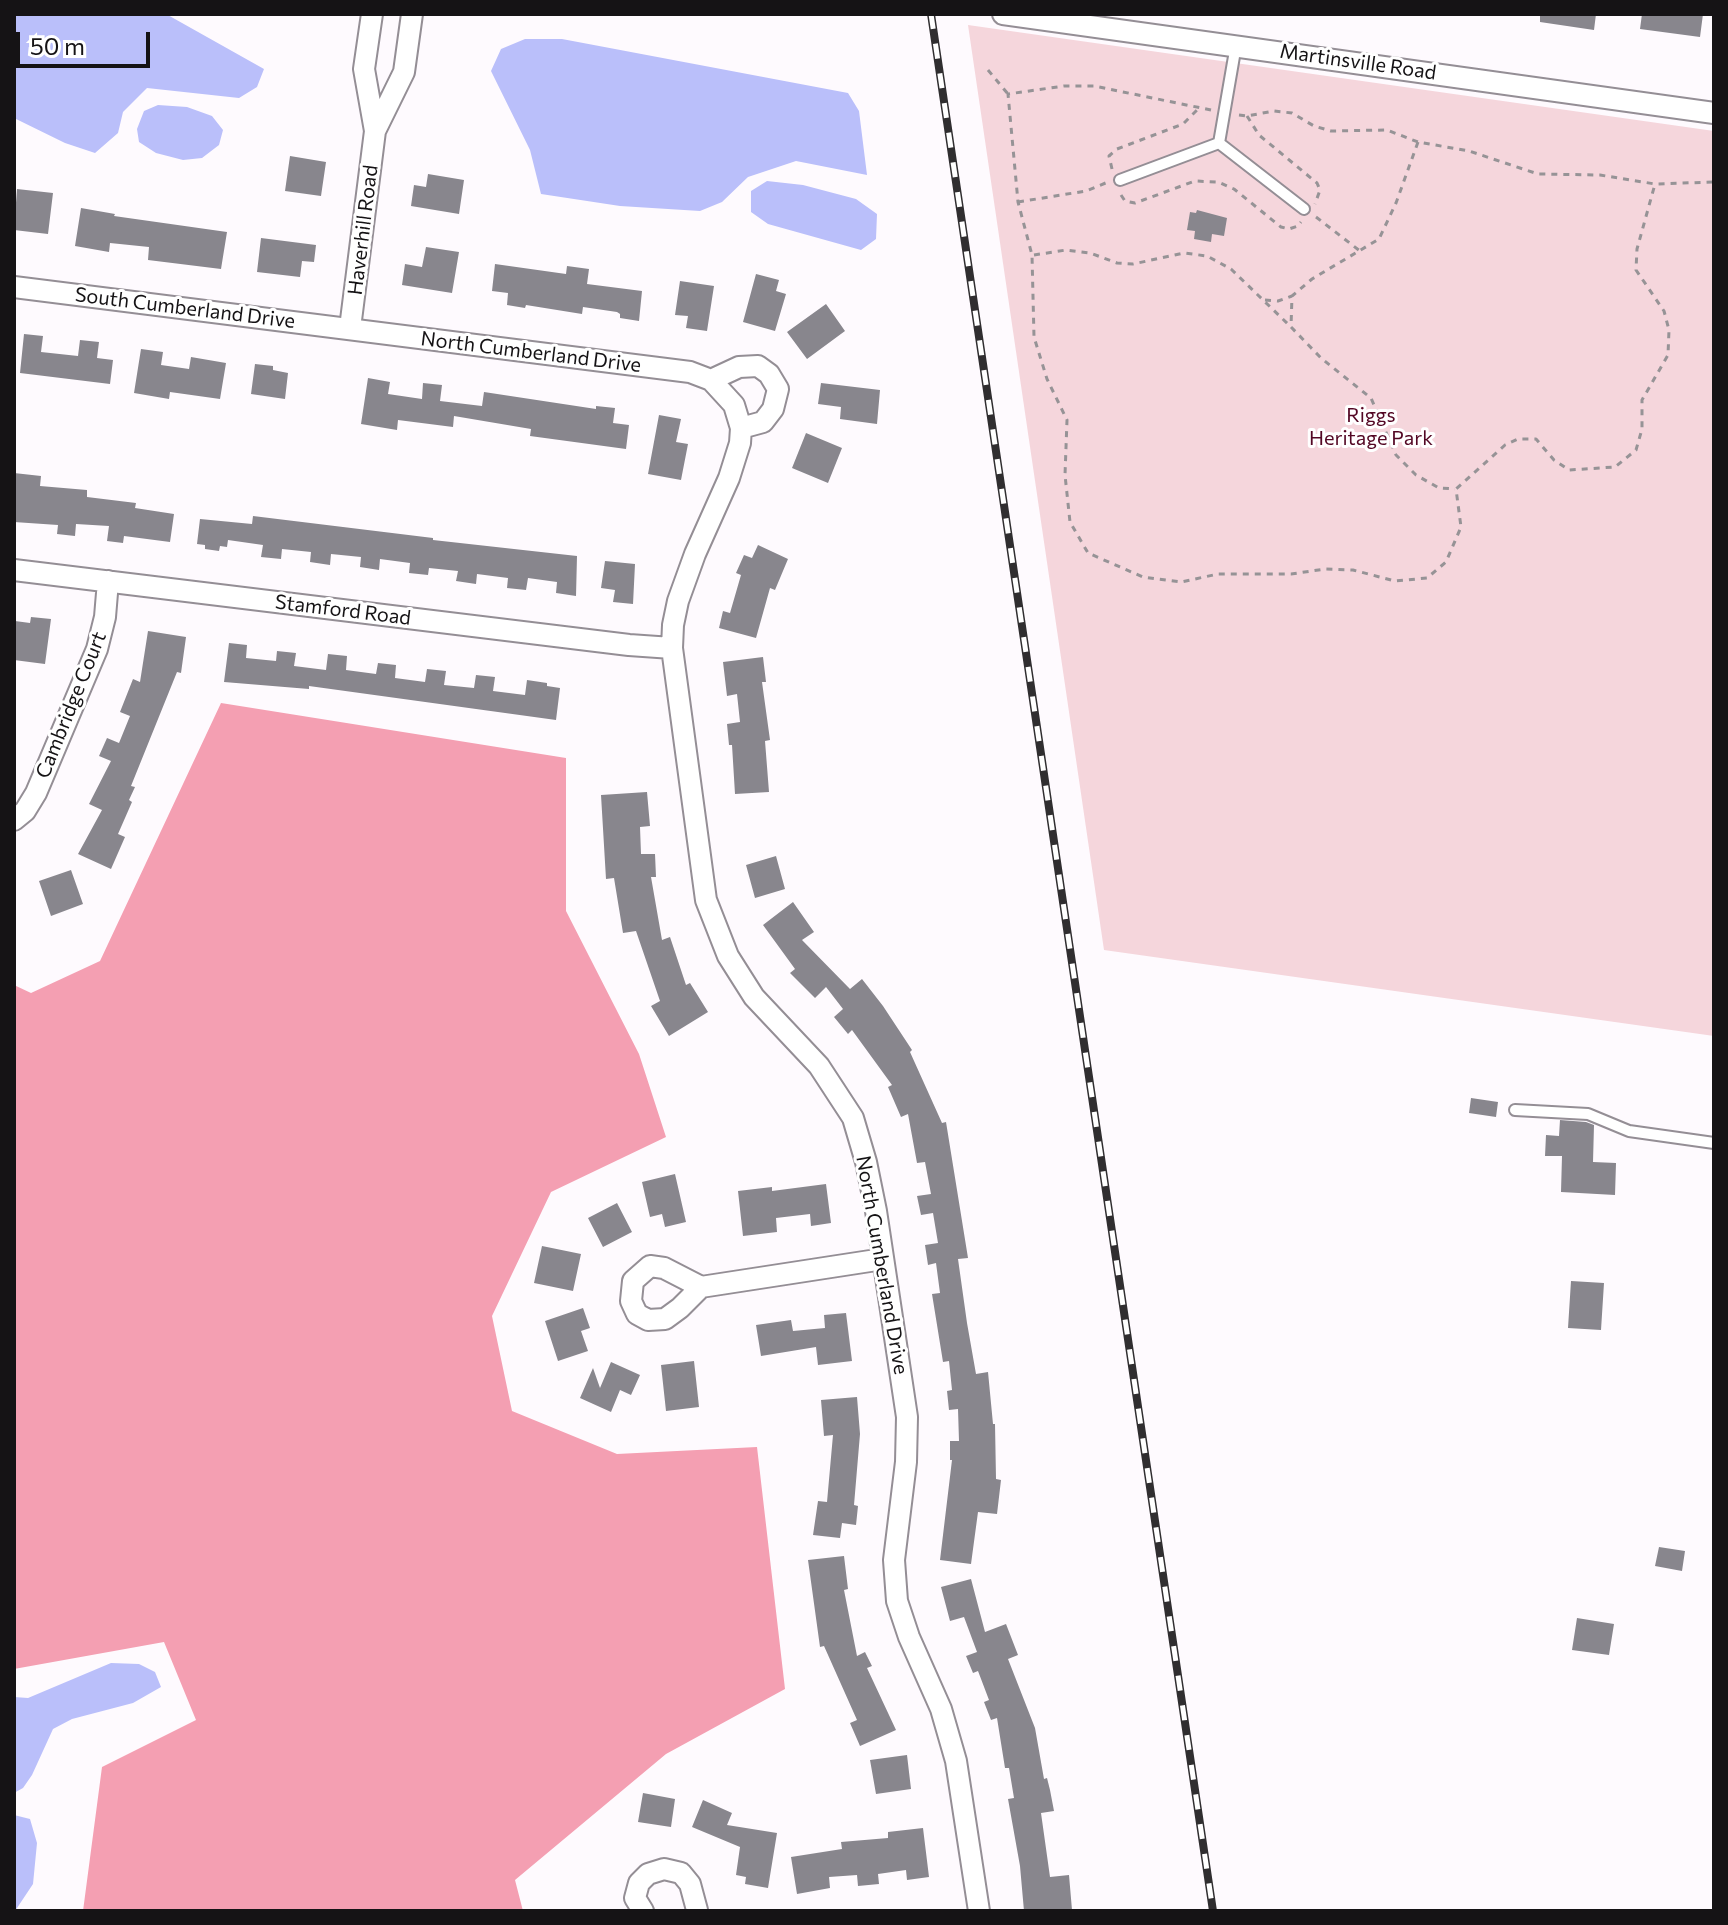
<!DOCTYPE html>
<style>
body{margin:0}
#map{position:relative;width:1728px;height:1925px;overflow:hidden;background:#fefafe;font-family:Commissioner,sans-serif}
canvas{display:block}
.frame{position:absolute;inset:0;border:16px solid #151315;pointer-events:none}
.scale{position:absolute;left:16px;top:32px;width:134px;height:36px;box-sizing:border-box;border:4px solid #151315;border-top:0;padding-left:10px;font-size:24px;line-height:28px;white-space:nowrap;color:#151315;-webkit-text-stroke:6px #fff;paint-order:stroke}
</style>
<div id="map">
<canvas width="1728" height="1925"></canvas>
<div class="frame"></div>
<div class="scale">50 m</div>
</div>
<script>
const g = document.querySelector('canvas').getContext('2d');
g.lineJoin = 'round';
function fill(path, color) { g.fillStyle = color; g.fill(path, 'evenodd'); }
const toPath = rows => new Path2D(rows.map(r => 'M' + r).join(''));
function trace(path, color, width, dash) { g.strokeStyle = color; g.lineWidth = width; g.lineCap = dash ? 'butt' : 'round'; g.setLineDash(dash || []); g.stroke(path); }
function write(font, color, halo, rows, align = 'center') {
  g.font = font + ' Commissioner,sans-serif'; g.lineWidth = 6; g.setLineDash([]); g.textBaseline = 'middle'; g.strokeStyle = halo; g.fillStyle = color; for (const [text, x, y, turn = 0] of rows) {
    g.save(); g.translate(x, y); g.rotate((+turn || 0) * Math.PI / 180); g.textAlign = isNaN(turn) ? turn : align; if (halo) g.strokeText(text, 0, 0); g.fillText(text, 0, 0); g.restore();
  }
}
const green = toPath([
 [968,25,1714,131,1714,1036,1104,950]
]);
const forest = toPath([
 [221,703,566,758,566,911,639,1054,666,1137,551,1192,492,1316,512,1411,617,1454,757,1447,785,1689,666,1754,515,1880,523,1911,83,1911,102,1767,196,1720,164,1642,14,1669,14,985,31,993,100,961]
]);
const water = toPath([
 [14,14,166,14,264,69,257,87,239,98,147,88,123,112,118,133,95,153,65,143,14,118],
 [525,39,562,39,848,93,859,111,867,175,796,161,748,177,722,202,700,211,620,206,541,194,530,150,491,71,501,49],
 [158,105,187,107,212,116,223,130,219,145,202,158,183,160,156,153,139,142,137,129,144,111],
 [767,181,803,185,856,199,877,214,876,239,861,250,768,224,751,212,751,191],
 [111,1663,139,1664,155,1672,161,1687,133,1703,72,1719,53,1729,32,1775,23,1788,14,1793,14,1697,28,1698],
 [14,1815,30,1819,37,1843,33,1884,15,1911]
]);
const building = toPath([
 [1540,14,1596,14,1594,30,1540,22],
 [1642,14,1703,14,1700,37,1640,29],
 [290,156,326,162,321,196,285,191],
 [428,174,464,180,459,214,411,206,414,185,426,187],
 [17,189,53,193,48,234,14,230],
 [81,208,115,214,114,216,227,232,221,269,148,260,149,247,110,243,109,252,75,246],
 [1197,210,1227,218,1224,236,1212,234,1211,242,1194,239,1195,231,1187,230,1190,212,1196,213],
 [261,238,316,245,314,262,302,261,300,277,257,272],
 [426,247,459,252,452,293,402,285,405,264,422,267],
 [495,264,566,274,567,266,589,269,587,284,642,291,639,321,620,318,620,314,617,312,583,307,582,314,526,305,525,308,507,305,508,293,492,291],
 [756,274,779,280,776,291,786,294,775,331,743,322],
 [680,281,714,286,707,331,686,328,688,316,675,315],
 [826,304,845,331,807,359,787,332],
 [24,334,43,336,41,352,78,356,80,340,99,342,97,358,113,360,110,384,20,373],
 [141,349,163,352,161,365,189,369,191,357,226,363,220,399,170,392,169,399,134,393],
 [255,364,273,366,273,370,288,373,285,399,251,394],
 [368,378,390,382,388,394,422,399,423,383,442,385,440,401,482,406,484,392,596,409,596,406,615,408,613,423,629,425,626,449,530,436,531,429,454,416,453,427,398,420,397,430,361,424],
 [821,383,880,390,877,424,840,419,841,407,818,404],
 [659,415,681,419,676,442,688,444,681,480,648,474],
 [806,433,842,448,828,483,792,468],
 [14,473,41,476,40,486,87,490,87,497,136,503,135,508,174,514,170,542,124,536,123,543,107,541,109,526,76,524,75,536,57,534,58,525,14,522],
 [253,516,433,538,433,540,577,556,576,596,556,593,557,582,528,578,526,590,507,588,508,578,477,574,476,584,456,581,458,571,429,568,428,575,409,573,410,563,380,559,379,570,360,567,361,557,331,554,330,565,310,562,311,552,282,549,281,559,261,557,263,545,228,540,227,547,220,546,219,551,205,549,205,545,197,544,200,519,252,524],
 [758,545,788,559,775,590,770,588,756,638,719,628,723,611,730,613,741,575,736,573,744,555,752,558],
 [605,561,635,564,633,604,613,602,615,590,601,588],
 [31,617,51,619,45,664,14,660,15,621,30,623],
 [148,631,186,637,181,673,177,672,131,786,135,787,129,800,132,802,118,834,125,837,111,869,78,854,102,810,89,804,111,761,99,756,107,738,119,743,130,716,120,712,133,679,140,682],
 [229,643,247,645,246,658,276,661,277,651,296,653,294,666,326,670,328,654,347,656,346,670,376,674,378,663,396,665,395,678,425,682,427,669,446,671,444,685,474,688,476,675,495,677,493,691,525,695,527,680,547,683,547,686,560,688,556,720,309,686,309,689,224,682],
 [763,657,766,682,762,682,770,740,765,741,769,792,735,794,732,745,729,745,727,724,740,722,737,694,727,696,723,662],
 [647,792,650,826,640,827,641,854,655,854,656,877,651,877,662,940,670,937,686,985,690,983,708,1012,669,1036,651,1006,660,1001,636,931,623,933,614,878,606,879,601,795],
 [776,856,785,889,755,898,746,865],
 [71,870,83,904,51,916,39,881],
 [793,902,814,932,802,940,850,989,862,979,883,1006,912,1050,910,1052,942,1123,946,1122,968,1258,958,1259,967,1323,976,1374,988,1372,993,1424,995,1424,996,1479,1001,1480,997,1514,978,1512,971,1564,940,1560,952,1460,950,1460,950,1441,959,1441,958,1409,949,1410,947,1391,952,1390,949,1361,943,1362,932,1294,940,1293,936,1263,928,1265,925,1245,938,1243,933,1213,921,1215,917,1196,931,1194,925,1162,917,1163,908,1114,901,1117,888,1087,892,1085,852,1030,848,1034,834,1017,843,1009,826,987,815,998,790,973,795,969,763,925],
 [1471,1098,1498,1102,1496,1117,1469,1113],
 [1560,1120,1586,1122,1594,1125,1593,1162,1616,1163,1615,1195,1561,1192,1562,1156,1545,1156,1546,1135,1559,1136],
 [675,1174,686,1222,665,1227,662,1214,650,1217,642,1182],
 [826,1184,831,1223,811,1226,810,1214,776,1218,777,1232,743,1236,738,1191,772,1187,772,1191],
 [617,1203,632,1232,603,1247,588,1218],
 [542,1246,581,1254,573,1291,534,1283],
 [1571,1281,1604,1283,1601,1330,1568,1328],
 [583,1308,590,1328,581,1331,588,1351,558,1361,545,1321],
 [846,1313,852,1361,818,1365,816,1347,761,1356,756,1325,791,1320,793,1331,825,1328,824,1315],
 [694,1361,699,1407,666,1411,661,1365],
 [611,1362,640,1375,631,1395,620,1390,611,1412,580,1398,593,1368,600,1388],
 [857,1397,860,1434,854,1505,858,1506,856,1525,842,1523,840,1538,813,1535,818,1501,827,1502,833,1435,824,1436,821,1400],
 [1659,1547,1685,1551,1682,1571,1655,1566],
 [844,1556,848,1589,844,1590,857,1656,865,1652,872,1666,867,1668,896,1730,860,1746,850,1723,857,1720,824,1646,820,1647,808,1560],
 [971,1579,985,1632,1006,1624,1018,1655,1008,1659,1035,1728,1044,1779,1047,1778,1050,1790,1054,1811,1041,1813,1050,1877,1069,1875,1072,1910,1024,1911,1020,1866,1008,1799,1014,1798,1009,1768,1005,1768,997,1718,991,1720,984,1702,989,1700,978,1671,973,1673,966,1656,977,1652,964,1617,950,1621,941,1587],
 [1577,1618,1614,1624,1609,1655,1572,1650],
 [907,1755,911,1789,876,1794,870,1760],
 [643,1793,675,1799,671,1827,638,1822],
 [703,1800,732,1813,727,1825,777,1833,768,1888,745,1884,746,1877,736,1875,740,1847,692,1827],
 [923,1828,929,1877,907,1880,906,1870,878,1874,879,1884,858,1886,857,1875,829,1877,830,1888,797,1894,791,1857,842,1849,841,1842,888,1838,888,1832]
]);
const path = toPath([
 [988,70,1008,94],
 [1211,110,1094,86,1064,86,1008,94,1018,202,1032,255,1034,337,1047,379,1067,420,1065,475,1070,522,1088,553,1143,577,1181,582,1218,574,1291,574,1325,569,1353,570,1395,581,1427,578,1446,562,1461,527,1456,489,1505,445,1518,439,1536,439,1554,460,1569,470,1615,467,1636,450,1642,429,1642,400,1668,355,1669,330,1664,311,1636,270,1637,249,1655,184],
 [1239,115,1247,116,1274,111,1292,113,1314,126,1331,131,1387,130,1418,142,1469,151,1538,174,1600,175,1655,184,1714,182],
 [1247,116,1259,135,1317,183,1320,190,1315,204],
 [1418,142,1396,203,1379,239,1312,279,1292,296,1291,327,1321,358,1371,398,1396,455,1416,475,1439,488,1455,489],
 [1112,169,1109,156,1117,149,1183,124,1198,109],
 [1121,195,1125,201,1135,203,1195,181,1218,182,1234,189,1281,227,1289,229,1298,226,1301,222],
 [1018,202,1086,191,1108,182],
 [1316,217,1360,251],
 [1034,255,1066,250,1090,253,1117,263,1133,264,1184,253,1207,256,1231,269,1291,327],
 [1265,300,1278,301,1292,296]
]);
const service = toPath([
 [1219,143,1236,45],
 [1120,180,1219,143,1304,209],
 [1515,1110,1588,1114,1629,1131,1714,1143]
]);
const minor = toPath([
 [1003,14,1714,113],
 [375,131,404,72,412,14],
 [14,287,690,372,711,380,734,405,741,428,740,443,729,478,695,554,678,601,673,625,672,648,706,900,728,956,754,997,819,1066,853,1118,866,1162,876,1211,907,1417,906,1462,894,1560,897,1601,909,1637,941,1709,956,1761,979,1911],
 [350,328,375,131,364,69,372,14],
 [711,380,739,367,758,366,769,374,778,389,773,409,763,422,741,428],
 [14,570,629,645,672,648],
 [14,820,25,811,36,793,97,649,105,617,108,581],
 [701,1287,664,1268,650,1266,633,1281,631,1301,637,1314,648,1320,665,1319,680,1308,701,1287,883,1259],
 [643,1911,635,1898,639,1883,648,1874,664,1869,681,1873,690,1884,697,1910]
]);
const rail = toPath([
 [931,14,1213,1911]
]);
const streetNames = [
 ["Martinsville Road",1358,62,8],
 ["Haverhill Road",363,230,-83],
 ["South Cumberland Drive",185,308,7],
 ["North Cumberland Drive",531,352,7],
 ["Stamford Road",343,610,7],
 ["Cambridge Court",71,705,-68],
 ["North Cumberland Drive",882,1265,80]
];
const parkNames = [
 ["Riggs",1371,415],
 ["Heritage Park",1371,438]
];
fill(green, '#f5d6dc');
fill(forest, '#f49fb2');
fill(water, '#babffa');
fill(building, '#88868d');
trace(service, '#948e95', 14);
trace(minor, '#948e95', 24);
trace(path, '#969396', 3, [6, 6]);
trace(service, '#fff', 10);
trace(minor, '#fff', 20);
trace(rail, '#302e30', 8);
trace(rail, '#fff', 5, [15]);
write('20px', '#151315', '#fff', streetNames);
write('20px', '#530724', '#fff', parkNames);
</script>
